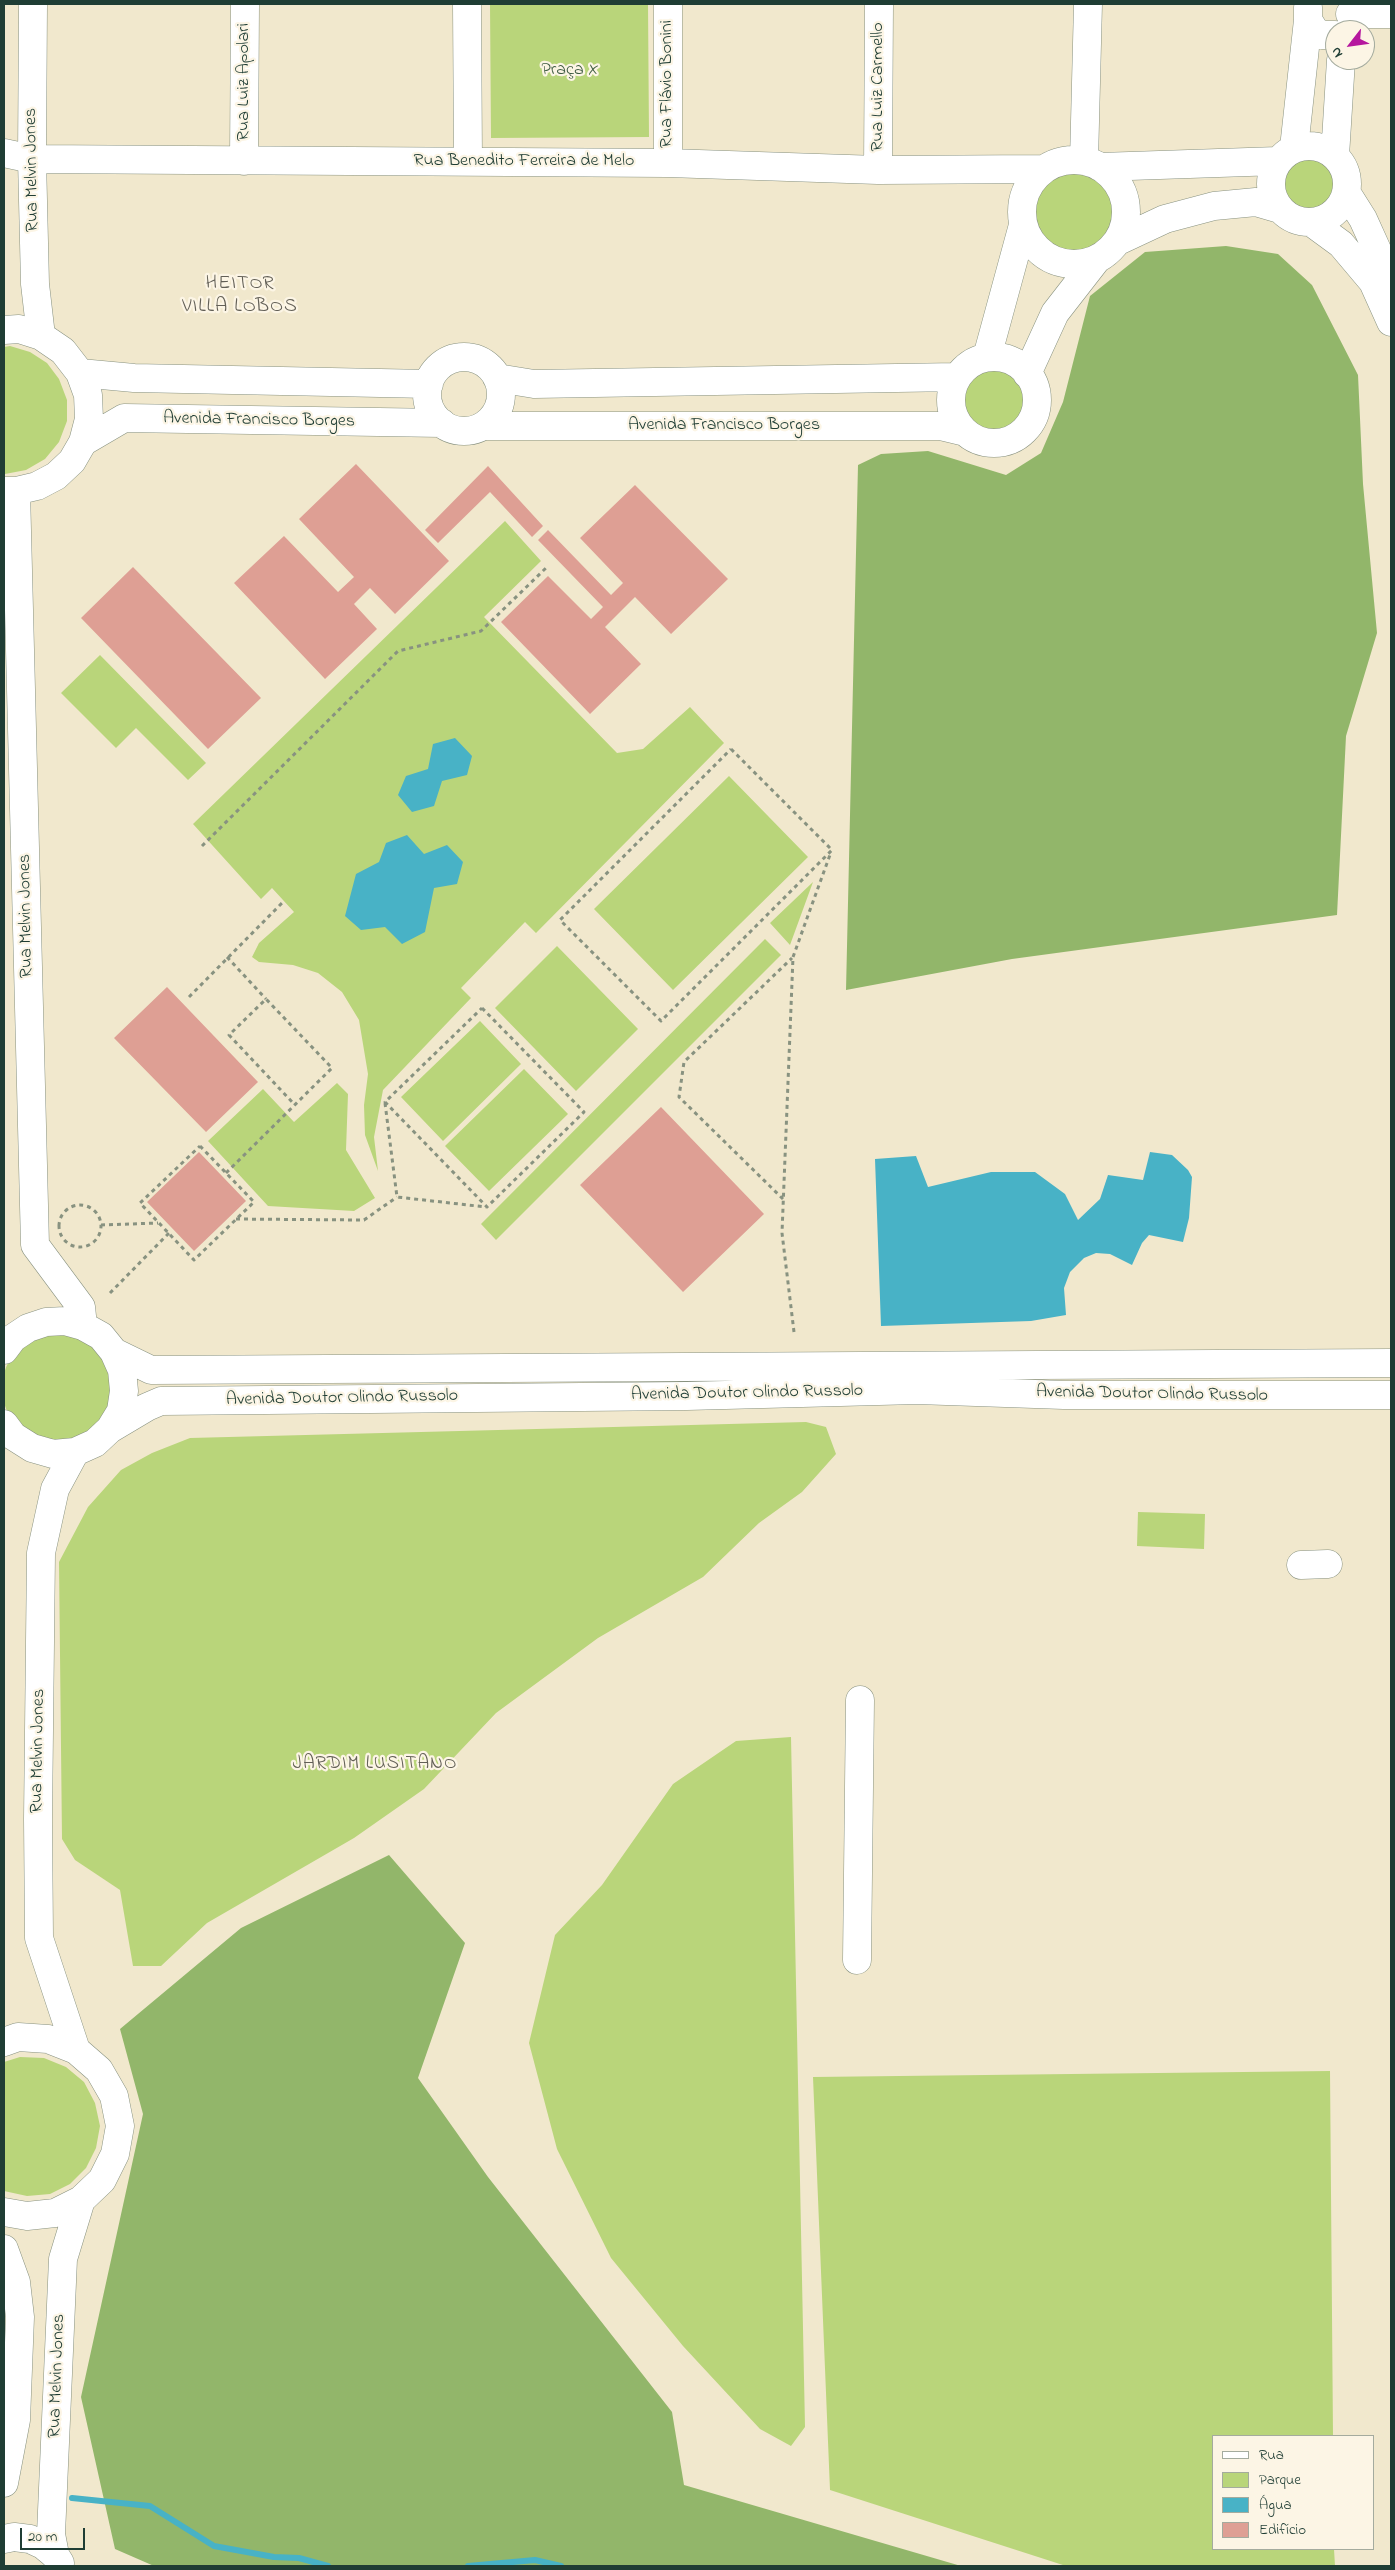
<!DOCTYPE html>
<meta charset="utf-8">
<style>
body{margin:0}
#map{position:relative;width:1395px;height:2570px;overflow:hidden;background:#f1e8cd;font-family:"Indie Flower",sans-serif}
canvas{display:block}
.frame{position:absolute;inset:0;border:5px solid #1f3d34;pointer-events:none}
.legend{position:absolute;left:1212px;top:2435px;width:162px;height:115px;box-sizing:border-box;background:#fcf5e5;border:1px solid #a4ab9e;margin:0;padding:6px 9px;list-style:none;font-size:15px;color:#1f3d34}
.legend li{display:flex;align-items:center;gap:10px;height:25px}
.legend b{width:25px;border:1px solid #a4ab9e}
.north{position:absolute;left:1325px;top:20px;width:50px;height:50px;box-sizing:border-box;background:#fcf5e5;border:1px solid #a4ab9e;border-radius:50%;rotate:240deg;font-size:14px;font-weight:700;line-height:20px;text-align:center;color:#1f3d34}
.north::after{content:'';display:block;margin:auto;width:18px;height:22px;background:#b5179e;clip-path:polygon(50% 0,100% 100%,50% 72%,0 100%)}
.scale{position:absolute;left:20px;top:2528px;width:65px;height:22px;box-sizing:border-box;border:2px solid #1f3d34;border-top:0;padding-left:6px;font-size:15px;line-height:18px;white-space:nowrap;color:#1f3d34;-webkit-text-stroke:4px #fcf5e5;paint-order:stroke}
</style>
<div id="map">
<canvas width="1395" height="2570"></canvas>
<div class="frame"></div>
<ul class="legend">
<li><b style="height:6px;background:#fff"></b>Rua</li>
<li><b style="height:14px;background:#b9d57a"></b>Parque</li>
<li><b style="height:14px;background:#48b2c6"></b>Água</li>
<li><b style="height:14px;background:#de9f94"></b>Edifício</li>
</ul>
<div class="north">N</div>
<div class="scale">20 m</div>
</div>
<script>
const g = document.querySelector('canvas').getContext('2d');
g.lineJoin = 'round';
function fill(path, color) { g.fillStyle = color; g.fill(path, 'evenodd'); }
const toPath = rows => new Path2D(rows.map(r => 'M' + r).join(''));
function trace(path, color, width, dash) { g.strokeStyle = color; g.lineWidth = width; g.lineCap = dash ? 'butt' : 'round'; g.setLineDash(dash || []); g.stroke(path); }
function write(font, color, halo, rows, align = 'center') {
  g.font = font + ' "Indie Flower",sans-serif'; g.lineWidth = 4.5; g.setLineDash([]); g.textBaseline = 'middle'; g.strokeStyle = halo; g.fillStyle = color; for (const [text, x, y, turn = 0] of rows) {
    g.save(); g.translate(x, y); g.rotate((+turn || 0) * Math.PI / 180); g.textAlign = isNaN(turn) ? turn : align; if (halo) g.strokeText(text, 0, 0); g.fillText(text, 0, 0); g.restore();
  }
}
const green = toPath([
 [490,4,648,4,649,137,491,138],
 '1281 184a28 28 0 1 1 56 0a28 28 0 1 1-56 0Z',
 '1032 212a42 42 0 1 1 84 0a42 42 0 1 1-84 0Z',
 [10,346,30,352,47,363,59,379,67,400,67,421,59,442,45,459,26,470,5,474,4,347],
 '960 400a33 33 0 1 1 66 0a33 33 0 1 1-66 0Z',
 [505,521,541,561,484,617,617,753,643,749,690,707,724,743,536,933,525,922,461,988,471,998,383,1090,374,1137,378,1171,365,1135,364,1105,368,1074,359,1020,342,992,318,973,293,965,259,962,252,957,259,943,294,912,272,888,261,899,193,824],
 [100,655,206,763,188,780,136,728,116,748,61,693],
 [729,776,808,857,673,990,594,909],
 [813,882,790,945,770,923],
 [765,939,781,955,496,1240,481,1224],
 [557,946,638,1029,576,1091,495,1008],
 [480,1021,521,1064,443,1141,401,1097],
 [524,1069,568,1114,489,1191,445,1146],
 [337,1083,348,1094,346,1150,375,1198,354,1211,268,1206,208,1141,263,1089,294,1122],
 '2 1388a55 55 0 1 1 110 0a55 55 0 1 1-110 0Z',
 [806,1422,826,1427,836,1454,802,1492,759,1523,703,1577,598,1638,496,1713,424,1789,354,1838,207,1923,161,1966,133,1966,120,1890,75,1860,62,1839,59,1562,88,1507,121,1470,152,1453,190,1438],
 [1138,1512,1205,1514,1204,1549,1137,1546],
 [791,1737,805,2427,791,2446,760,2429,683,2346,611,2258,557,2149,529,2043,555,1935,602,1885,673,1784,736,1741],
 [20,2057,44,2058,66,2067,84,2082,95,2103,100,2126,96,2148,86,2168,70,2184,50,2194,27,2196,4,2191,4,2062],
 [1330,2071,1333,2436,1214,2436,1214,2549,1334,2549,1335,2566,1066,2566,830,2490,813,2077]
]);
const forest = toPath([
 [1226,246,1278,254,1312,285,1358,375,1363,484,1377,633,1346,736,1337,915,1012,959,846,990,858,465,881,454,928,451,1006,475,1041,453,1063,402,1090,296,1145,252],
 [389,1855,465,1943,418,2078,488,2177,672,2412,684,2485,961,2566,154,2566,115,2549,81,2397,143,2114,120,2029,241,1928]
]);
const water = toPath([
 [455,738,472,756,467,775,442,781,434,806,412,812,398,795,406,776,428,769,433,744],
 [407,835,424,854,447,845,463,862,457,884,434,888,425,932,402,944,385,927,361,930,345,916,356,874,379,862,386,843],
 [1150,1152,1172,1155,1188,1170,1192,1177,1189,1218,1183,1242,1149,1235,1142,1243,1132,1265,1110,1254,1096,1253,1084,1258,1070,1272,1064,1288,1066,1315,1031,1321,881,1326,875,1159,916,1156,928,1187,991,1172,1035,1172,1065,1194,1078,1220,1100,1199,1108,1175,1143,1180]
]);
const stream = toPath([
 [72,2498,150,2506,214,2546,274,2557,299,2558,328,2566],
 [468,2566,535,2560,561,2566]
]);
const building = toPath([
 [356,464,449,561,395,614,370,588,354,604,377,629,325,679,234,583,284,536,338,592,354,577,299,519],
 [488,466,543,526,532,537,490,492,438,543,425,530],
 [635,485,728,579,671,634,635,597,605,627,641,664,590,714,501,622,548,576,591,619,603,607,538,540,548,530,611,595,623,583,580,538],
 [133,567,261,698,208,749,81,618],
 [167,987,258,1082,206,1132,114,1038],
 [661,1107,764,1214,683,1292,580,1185],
 [199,1152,246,1201,194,1251,147,1202]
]);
const path = toPath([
 [731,749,832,850,661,1021,560,920,731,749],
 [202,846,398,651,481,631,547,567],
 [227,957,266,999],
 [189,997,284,901],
 [482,1008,584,1112,487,1207,385,1102,482,1008],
 [385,1103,397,1197,486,1207],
 [200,1146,254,1202,194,1260,140,1203,200,1146],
 [226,1173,332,1068,266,999,229,1035,294,1104],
 [783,1199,679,1097,684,1062,792,958],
 '59 1226a21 21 0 1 1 42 0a21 21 0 1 1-42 0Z',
 [236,1219,364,1220,397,1197],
 [101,1225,158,1223],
 [110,1293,169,1233],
 [794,1332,782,1233,793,957,831,852]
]);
const minor = toPath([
 [33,4,32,159,35,284,41,336],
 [467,4,468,161],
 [1308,7,1308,20,1315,31,1322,35,1335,35],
 [1350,14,1391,14],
 '1271 184a38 38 0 1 1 76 0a38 38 0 1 1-76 0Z',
 [1294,148,1308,20],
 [4,153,32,159,668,163,878,170,1044,169],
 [1335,156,1341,60],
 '1022 212a52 52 0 1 1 104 0a52 52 0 1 1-104 0Z',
 [244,161,245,4],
 [1084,161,1088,4],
 [668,163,668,4],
 [1100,167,1278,161],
 [878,170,879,4],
 [1346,192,1363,219,1391,281],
 [1311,222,1341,244,1373,282,1391,322],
 [1118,241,1165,219,1214,206,1256,202,1280,209],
 [4,330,19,329,41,336,63,351,80,373,88,395,89,419,83,442,72,461,56,476,37,486,16,491,4,491],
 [987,357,1023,225],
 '951 400a43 43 0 1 1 86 0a43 43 0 1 1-86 0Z',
 '427 394a37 37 0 1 1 74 0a37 37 0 1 1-74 0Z',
 [80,373,134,378,429,384],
 [1027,374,1055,313,1097,259],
 [497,378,534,384,957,377],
 [483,426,940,426,965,432],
 [83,442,124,418,442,423],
 [16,491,35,1245,81,1307,83,1326],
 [4,1350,13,1338,28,1328,46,1322,65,1321,83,1326,101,1336,114,1352,122,1370,124,1391,121,1411,110,1429,95,1443,75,1452,53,1454,32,1448,13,1436,4,1424],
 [114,1352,151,1370,1391,1363],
 [110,1429,147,1407,161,1401,687,1396,917,1390,1064,1395,1391,1395],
 [75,1452,55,1489,41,1553,38,1819,39,1938,76,2050],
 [1301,1565,1328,1564],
 [857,1960,860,1700],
 [4,2042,18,2037,48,2039,76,2050,99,2070,114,2096,120,2126,115,2154,102,2180,81,2200,55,2213,27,2216,4,2212],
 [4,2249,16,2282,20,2317,16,2420,4,2483],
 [4,2539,14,2537,30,2539,43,2545,55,2555,60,2563],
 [55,2555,51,2534,63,2259,81,2200]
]);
const parkNames = [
 ["Praça X",570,71]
];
const streetNames = [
 ["Rua Luiz Apolari",245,82,-90],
 ["Rua Flávio Bonini",668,84,-90],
 ["Rua Luiz Carmello",879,87,-90],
 ["Rua Benedito Ferreira de Melo",524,162],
 ["Rua Melvin Jones",33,170,-91],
 ["Avenida Francisco Borges",259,421,1],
 ["Avenida Francisco Borges",724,426],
 ["Rua Melvin Jones",27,916,-91],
 ["Avenida Doutor Olindo Russolo",747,1394,-1],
 ["Avenida Doutor Olindo Russolo",1152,1395,1],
 ["Avenida Doutor Olindo Russolo",342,1399,-1],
 ["Rua Melvin Jones",39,1751,-89],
 ["Rua Melvin Jones",58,2376,-88]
];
const neighbourhoodNames = [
 ["JARDIM LUSITANO",375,1765]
];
const quarterNames = [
 ["HEITOR",240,285],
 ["VILLA LOBOS",240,308]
];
fill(green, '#b9d57a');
fill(forest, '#92b66a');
fill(water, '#48b2c6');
trace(stream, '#48b2c6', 6);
fill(building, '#de9f94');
trace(minor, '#889280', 29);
trace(path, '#889280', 3, [4, 4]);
trace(minor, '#fff', 28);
write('18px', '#3e5b42', '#fcf5e5', parkNames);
write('18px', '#1f3d34', '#fcf5e5', streetNames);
g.letterSpacing = '1px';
write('19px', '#625f56', '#fcf5e5', neighbourhoodNames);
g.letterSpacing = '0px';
g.letterSpacing = '1px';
write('20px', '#625f56', '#fcf5e5', quarterNames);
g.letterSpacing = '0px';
</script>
